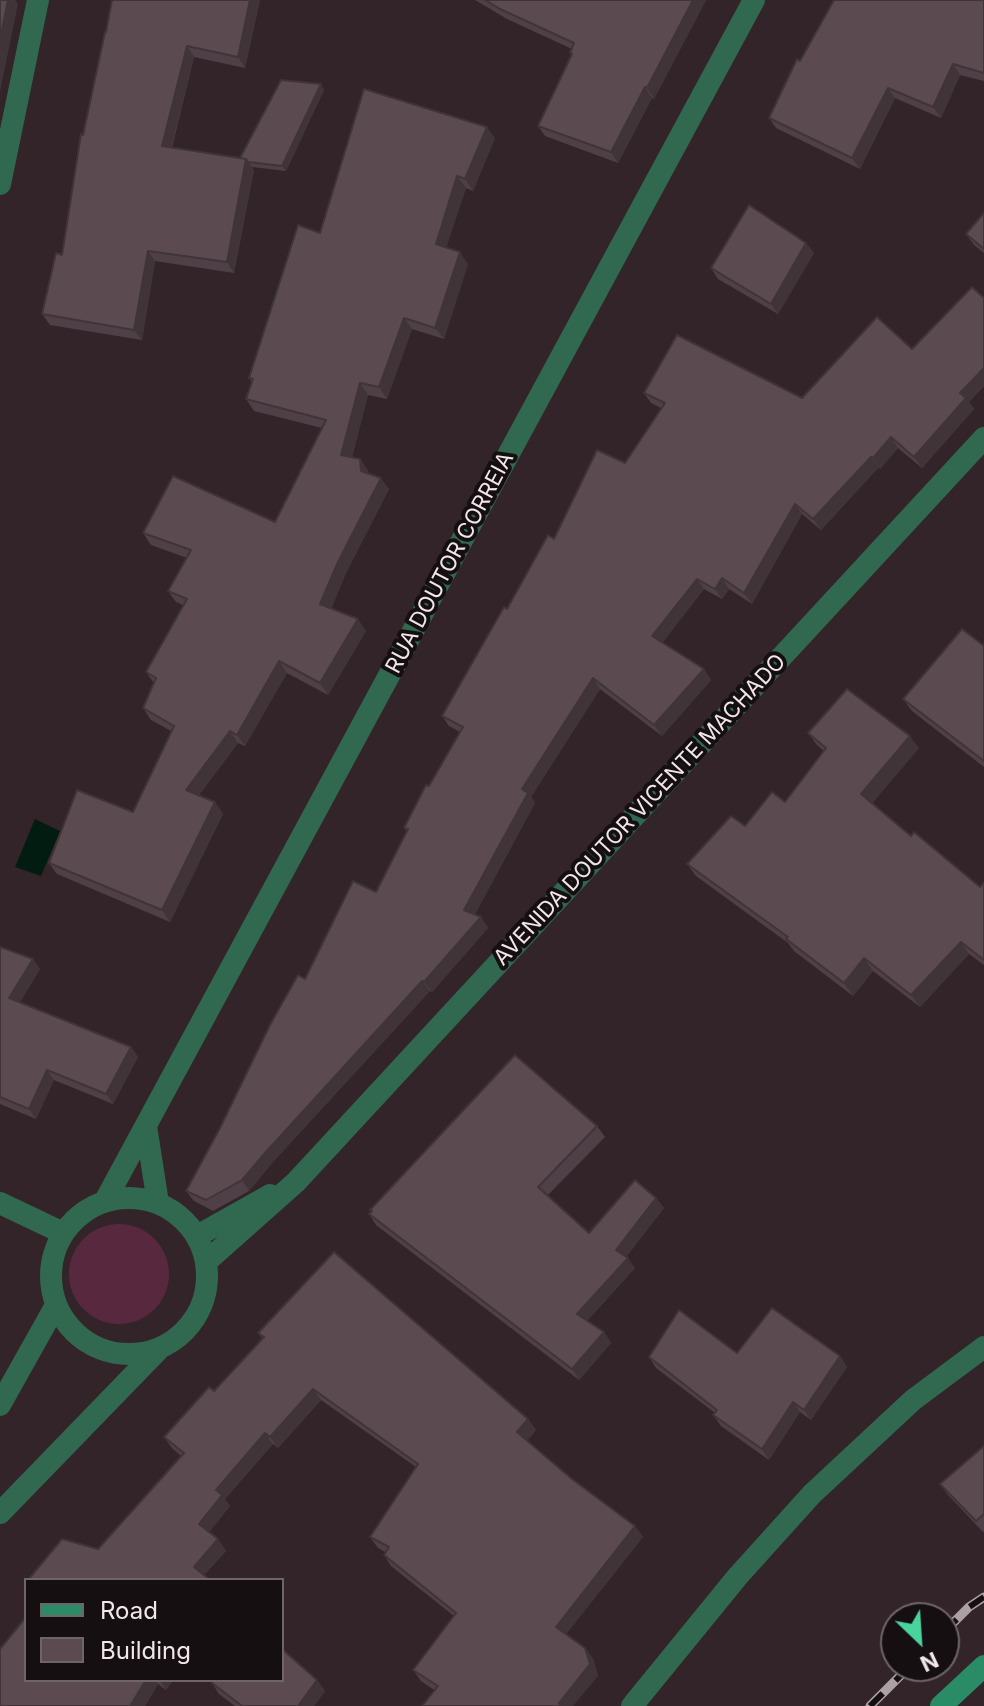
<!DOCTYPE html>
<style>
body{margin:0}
#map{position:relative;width:984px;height:1706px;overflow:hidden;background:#322429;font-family:Inter,sans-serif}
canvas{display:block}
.legend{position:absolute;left:24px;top:1578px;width:260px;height:104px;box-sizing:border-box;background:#160f12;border:2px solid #6e6569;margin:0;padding:10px 14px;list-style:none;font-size:24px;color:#f1e7eb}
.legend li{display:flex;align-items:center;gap:16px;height:40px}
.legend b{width:40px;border:2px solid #6e6569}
.north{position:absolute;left:880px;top:1602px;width:80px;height:80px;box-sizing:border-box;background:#160f12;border:2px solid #6e6569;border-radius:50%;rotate:155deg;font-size:22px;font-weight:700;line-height:32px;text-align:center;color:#f1e7eb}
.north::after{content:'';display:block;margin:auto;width:28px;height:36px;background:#49d49d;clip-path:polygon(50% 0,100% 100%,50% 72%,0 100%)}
</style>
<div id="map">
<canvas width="984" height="1706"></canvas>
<ul class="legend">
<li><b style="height:10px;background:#298c66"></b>Road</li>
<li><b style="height:22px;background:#5b4b51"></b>Building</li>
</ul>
<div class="north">N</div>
</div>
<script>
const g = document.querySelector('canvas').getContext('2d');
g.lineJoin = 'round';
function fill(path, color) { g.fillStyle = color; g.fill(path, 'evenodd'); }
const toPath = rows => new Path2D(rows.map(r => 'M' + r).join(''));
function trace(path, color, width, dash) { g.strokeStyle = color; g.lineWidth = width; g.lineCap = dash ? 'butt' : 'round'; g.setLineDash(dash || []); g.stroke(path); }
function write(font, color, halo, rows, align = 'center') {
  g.font = font + ' Inter,sans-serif'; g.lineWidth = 8; g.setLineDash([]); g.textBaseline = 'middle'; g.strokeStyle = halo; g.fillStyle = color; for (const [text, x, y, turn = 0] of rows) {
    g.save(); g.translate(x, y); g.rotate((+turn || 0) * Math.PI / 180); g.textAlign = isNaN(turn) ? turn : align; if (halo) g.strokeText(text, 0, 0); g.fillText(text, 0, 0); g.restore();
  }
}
const green = toPath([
 '69 1274a50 50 0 1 1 100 0a50 50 0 1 1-100 0Z'
]);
const water = toPath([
 [35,819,60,831,41,876,15,867]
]);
const minor = toPath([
 [0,184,38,0],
 [146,1126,158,1203],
 '51 1276a78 78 0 1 1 156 0a78 78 0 1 1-156 0Z',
 [105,1201,754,0],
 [0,1203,63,1233],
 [197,1236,270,1195],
 [206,1262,296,1182,984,438],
 [0,1405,56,1305],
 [0,1513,160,1348],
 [632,1706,738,1576,812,1494,913,1400,984,1347]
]);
const secondary = toPath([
 [941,1706,984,1666]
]);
const rail = toPath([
 [944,1632,969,1607,984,1597],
 [870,1706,910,1666]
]);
const wall = toPath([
 [112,0,260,0,245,68,194,57,172,148,240,158,324,90,286,171,252,167,254,170,234,273,155,261,142,340,50,325,42,314,62,255,83,135,106,32],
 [475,0,706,0,654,99,652,98,618,163,545,136,538,126,572,56,570,53,572,49,507,19],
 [984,0,984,81,960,75,941,118,895,98,860,169,776,128,769,118,800,61],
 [495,138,473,191,466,188,446,247,468,264,444,339,412,329,387,399,368,395,352,457,360,459,368,471,368,474,389,489,346,573,331,609,366,631,328,695,287,673,245,746,238,743,199,795,215,802,223,814,170,922,57,874,49,863,133,812,171,731,151,720,143,708,154,683,146,672,183,605,176,602,168,591,187,558,151,545,143,533,275,522,322,428,254,411,246,399,252,382,249,378,320,233],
 [984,213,984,253,974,245,966,234],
 [806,243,814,253,778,314,718,279,711,268],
 [984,298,984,386,969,402,974,409,922,468,898,448,880,469,879,467,821,530,802,514,752,604,729,589,722,599,704,589,662,643,704,669,711,680,662,736,600,689,531,797,535,803,475,914,481,917,488,928,432,992,430,991,272,1163,249,1191,213,1211,194,1201,186,1191,305,979,376,892,407,832,404,828,460,732,449,726,442,716,507,609,554,539,625,463,661,408,651,403,644,393,802,398,912,349],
 [984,646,984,767,912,711,903,699],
 [808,733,919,748,872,803,911,836,980,887,984,883,984,965,969,954,920,1007,873,971,853,996,794,951,788,943,696,876,687,864,745,826,785,802,824,751,817,745],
 [0,947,33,959,40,969,20,1002,131,1047,138,1057,113,1104,54,1080,36,1119,0,1104],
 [597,1126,605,1137,548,1195,589,1233,656,1198,664,1208,626,1257,635,1268,587,1321,604,1332,611,1343,579,1380,376,1225,369,1214],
 [258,1333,528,1419,536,1430,527,1441,572,1479,635,1526,643,1537,566,1634,585,1648,593,1659,598,1676,434,1690,421,1681,413,1670,454,1616,391,1566,384,1555,385,1552,378,1548,370,1537,416,1467,321,1400,278,1448,273,1444,225,1499,230,1506,209,1532,218,1539,226,1551,204,1575,98,1549,181,1456,172,1448,164,1437,214,1391,262,1338],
 [737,1353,840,1356,847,1367,811,1420,800,1412,769,1460,721,1426,713,1415,715,1413,656,1368,649,1357],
 [984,1446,984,1531,983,1532,948,1495,940,1484],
 [26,1680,173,1680,166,1690,158,1684,145,1706,0,1706],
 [317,1680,325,1691,314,1706,235,1706,219,1694,212,1683]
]);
const shadedWall = toPath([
 [8,0,15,0,18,4,0,92,0,39],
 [250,0,260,0,245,68,238,57],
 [693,0,706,0,654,99,647,88],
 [187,46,194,57,169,157,162,146],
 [953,64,960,75,941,118,933,107],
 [321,84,324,90,286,171,282,166],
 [645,87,652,98,618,163,611,152],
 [888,88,895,98,860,169,852,158],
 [487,127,495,138,473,191,465,179],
 [246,159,254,170,234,273,227,262],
 [457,176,466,188,444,255,436,244],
 [806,243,814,253,778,314,771,304],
 [148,251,155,261,142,340,134,330],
 [460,252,468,264,444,339,435,328],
 [404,318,412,329,387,399,379,387],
 [984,368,984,386,969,402,974,409,922,468,914,457,960,393],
 [360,383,368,395,350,466,341,455],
 [891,437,898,448,880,469,873,458],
 [871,457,879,467,821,530,813,519],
 [360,459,368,471,369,483,361,471],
 [381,478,389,489,346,573,328,616,320,604,338,562],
 [795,504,802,514,752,604,744,593],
 [722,578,729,589,722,599,715,589],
 [697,579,704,589,659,647,652,636],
 [358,619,366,631,328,695,320,683],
 [279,661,287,673,245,746,237,735],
 [704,669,711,680,662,736,654,725],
 [593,678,600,689,531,797,535,803,472,920,464,910,522,789],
 [230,731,238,743,194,801,186,790],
 [910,736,919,748,870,806,861,794],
 [215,802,223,814,170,922,162,910],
 [481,917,488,928,432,992,424,982],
 [961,942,969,954,920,1007,911,995],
 [864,958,873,971,853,996,844,983],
 [33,959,40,969,16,1008,9,998],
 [422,981,430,991,272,1163,249,1191,242,1180,265,1153],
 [131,1047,138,1057,113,1104,106,1094],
 [47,1070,54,1080,36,1119,29,1109],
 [656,1198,664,1208,624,1260,616,1250],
 [628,1258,635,1268,584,1324,577,1314],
 [604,1332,611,1343,579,1380,572,1369],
 [840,1356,847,1367,811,1420,804,1410],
 [313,1389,321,1400,278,1448,270,1437],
 [793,1402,800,1412,769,1460,762,1449],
 [528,1419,536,1430,525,1443,517,1432],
 [265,1433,273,1444,225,1499,230,1506,207,1535,199,1524,216,1490],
 [635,1526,643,1537,563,1638,556,1627],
 [218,1539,226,1551,201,1578,194,1567],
 [585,1648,593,1659,598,1676,573,1706,561,1706,559,1703],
 [146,1680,155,1680,158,1684,145,1706,130,1706],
 [160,1680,173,1680,166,1690],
 [317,1680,325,1691,314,1706,298,1706]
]);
const building = toPath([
 [0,0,8,0,0,39,0,0],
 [112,0,250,0,238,57,187,46,162,146,246,159,227,262,148,251,134,330,42,314,56,253,62,255,81,134,83,135,105,32,106,32,112,0],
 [485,0,693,0,647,88,645,87,611,152,538,126,572,54,570,53,574,43,500,9,485,0],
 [834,0,984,0,984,73,953,64,933,107,888,88,852,158,769,118,797,59,800,61,834,0],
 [281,80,321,84,282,166,248,162,246,159,240,158,281,80],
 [364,89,487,127,465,179,457,176,436,244,460,252,435,328,404,318,379,387,360,383,341,455,360,459,361,471,381,478,338,562,320,604,358,619,320,683,279,661,237,735,230,731,186,790,215,802,162,910,49,863,77,790,133,812,174,726,143,708,156,678,146,672,187,599,168,591,191,550,143,533,173,476,275,522,326,420,246,399,253,379,249,378,298,225,320,233,364,89],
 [749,205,806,243,771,304,711,268,749,205],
 [984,213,984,249,966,234,984,213],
 [972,287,984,298,984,368,960,393,966,398,914,457,891,437,873,458,871,457,813,519,795,504,744,593,722,578,715,589,697,579,652,636,704,669,654,725,593,678,522,789,528,793,464,910,481,917,424,982,422,981,265,1153,242,1180,206,1200,186,1191,220,1128,270,1025,298,975,305,979,353,881,376,892,408,829,404,828,426,785,429,786,463,727,442,716,504,607,507,609,548,535,554,539,597,450,625,463,665,403,644,393,677,335,802,398,877,317,912,349,972,287],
 [962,629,984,646,984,761,903,699,962,629],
 [847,689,910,736,861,794,911,836,914,832,980,887,984,883,984,960,961,942,911,995,864,958,844,983,786,939,788,937,687,864,731,816,745,826,772,792,785,802,826,748,808,733,847,689],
 [0,947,33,959,9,998,131,1047,106,1094,47,1070,29,1109,0,1097,0,947],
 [515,1055,597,1126,538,1187,589,1233,635,1180,656,1198,616,1250,628,1258,577,1314,604,1332,572,1369,369,1214,372,1211,370,1210,515,1055],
 [334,1252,528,1419,517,1432,572,1479,635,1526,556,1627,585,1648,590,1664,559,1703,562,1706,422,1706,438,1686,413,1670,456,1613,384,1555,389,1547,370,1537,418,1464,313,1389,270,1437,265,1433,216,1490,222,1495,199,1524,218,1539,194,1567,210,1580,28,1580,62,1539,98,1549,184,1453,164,1437,209,1387,214,1391,264,1337,258,1333,334,1252],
 [772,1308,840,1356,804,1410,793,1402,762,1449,713,1415,717,1410,649,1357,679,1310,737,1353,772,1308],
 [984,1446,984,1514,976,1521,940,1484,984,1446],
 [26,1617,26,1680,146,1680,130,1706,0,1706,0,1649,26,1617],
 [282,1649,317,1680,298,1706,242,1706,212,1683,213,1680,282,1680,282,1649]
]);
const streetNames = [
 ["RUA DOUTOR CORREIA",450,563,-62],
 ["AVENIDA DOUTOR VICENTE MACHADO",640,810,-47]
];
fill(green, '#58283e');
fill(water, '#031c12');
trace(minor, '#316950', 22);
trace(secondary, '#298c66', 22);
trace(rail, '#aca0a5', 9);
trace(rail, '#160f12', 6, [18]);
fill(wall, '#4e4046');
fill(shadedWall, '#403439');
fill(building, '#5b4b51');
trace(building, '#403439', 2);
write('22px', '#f1e7eb', '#160f12', streetNames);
</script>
